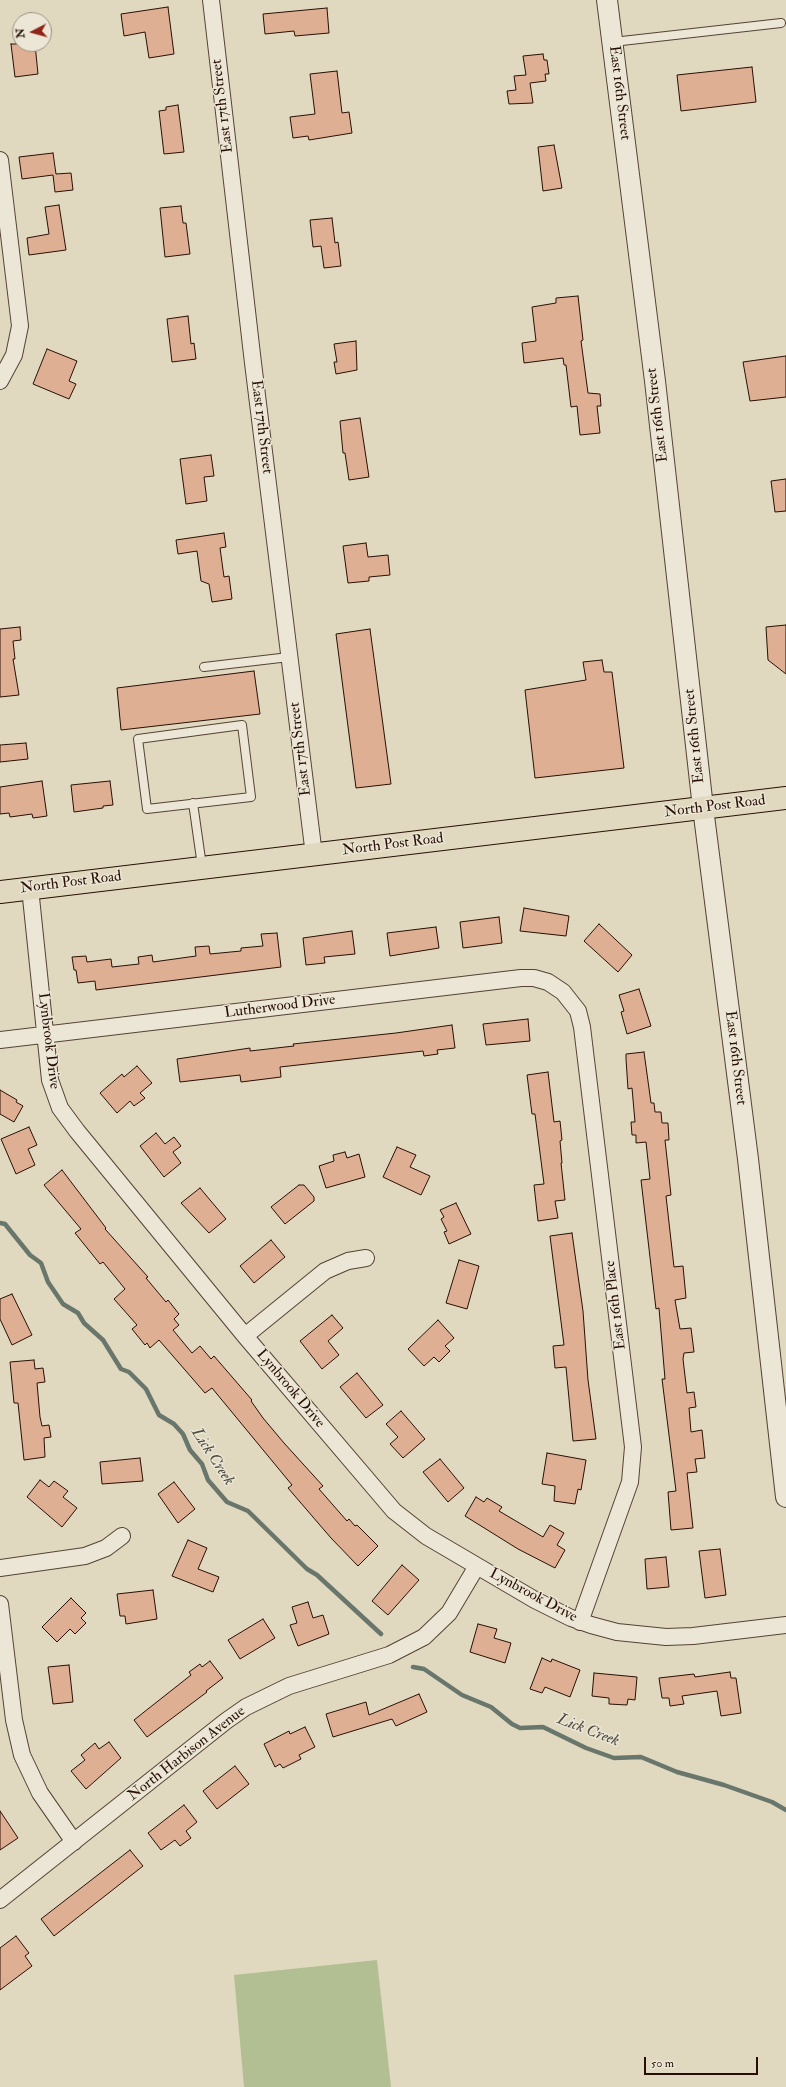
<!DOCTYPE html>
<style>
body{margin:0}
#map{position:relative;width:786px;height:2087px;overflow:hidden;background:#e0d9bf;font-family:"IM FELL Double Pica",serif}
canvas{display:block}
.north{position:absolute;left:12px;top:12px;width:40px;height:40px;box-sizing:border-box;background:#ebe6d5;border:1px solid #9d9082;border-radius:50%;rotate:264deg;font-size:11px;font-weight:700;line-height:16px;text-align:center;color:#280f05}
.north::after{content:'';display:block;margin:auto;width:14px;height:18px;background:#8f2418;clip-path:polygon(50% 0,100% 100%,50% 72%,0 100%)}
.scale{position:absolute;left:644px;top:2057px;width:114px;height:18px;box-sizing:border-box;border:2px solid #280f05;border-top:0;padding-left:5px;font-size:12px;line-height:14px;white-space:nowrap;color:#280f05;-webkit-text-stroke:3px #ebe6d5;paint-order:stroke}
</style>
<div id="map">
<canvas width="786" height="2087"></canvas>
<div class="north">N</div>
<div class="scale">50 m</div>
</div>
<script>
const g = document.querySelector('canvas').getContext('2d');
g.lineJoin = 'round';
function fill(path, color) { g.fillStyle = color; g.fill(path, 'evenodd'); }
const toPath = rows => new Path2D(rows.map(r => 'M' + r).join(''));
function trace(path, color, width, dash) { g.strokeStyle = color; g.lineWidth = width; g.lineCap = dash ? 'butt' : 'round'; g.setLineDash(dash || []); g.stroke(path); }
function write(font, color, halo, rows, align = 'center') {
  g.font = font + ' "IM FELL Double Pica",serif'; g.lineWidth = 3; g.setLineDash([]); g.textBaseline = 'middle'; g.strokeStyle = halo; g.fillStyle = color; for (const [text, x, y, turn = 0] of rows) {
    g.save(); g.translate(x, y); g.rotate((+turn || 0) * Math.PI / 180); g.textAlign = isNaN(turn) ? turn : align; if (halo) g.strokeText(text, 0, 0); g.fillText(text, 0, 0); g.restore();
  }
}
const green = toPath([
 [377,1960,391,2087,244,2087,234,1975]
]);
const stream = toPath([
 [0,1223,5,1224,30,1255,41,1263,48,1282,63,1304,78,1313,84,1323,103,1340,121,1369,129,1372,146,1389,159,1415,174,1424,183,1434,190,1450,202,1464,208,1480,227,1502,248,1511,307,1569,317,1575,381,1634],
 [413,1667,424,1669,462,1695,491,1707,512,1724,520,1728,543,1727,586,1748,614,1758,641,1757,677,1772,724,1785,772,1802,786,1810]
]);
const building = toPath([
 [168,7,174,54,149,58,145,32,124,36,121,14,168,7],
 [327,8,329,33,295,36,294,31,265,34,263,14,327,8],
 [11,44,35,44,38,74,15,77,11,44],
 [543,54,544,60,547,60,549,74,545,74,546,81,530,83,533,103,509,104,507,91,516,90,514,76,526,75,523,56,543,54],
 [752,67,756,102,681,111,677,75,752,67],
 [337,71,342,113,349,112,352,133,309,140,308,136,293,138,290,117,315,114,310,74,337,71],
 [178,105,184,152,164,154,159,111,166,110,166,107,178,105],
 [554,145,562,188,543,191,538,147,554,145],
 [53,153,56,174,71,173,73,190,55,192,53,175,22,179,19,157,53,153],
 [59,205,66,250,29,255,27,238,49,234,45,207,59,205],
 [181,206,183,223,186,223,190,254,165,257,160,208,181,206],
 [332,218,335,243,338,242,341,266,324,268,321,246,313,247,310,220,332,218],
 [578,296,583,340,581,341,588,393,600,394,601,406,597,406,600,433,580,435,577,406,571,407,566,365,564,365,563,358,524,363,522,343,536,341,532,307,556,303,556,298,578,296],
 [188,316,191,344,194,343,196,359,172,362,167,319,188,316],
 [356,341,357,370,336,374,334,362,337,362,334,344,356,341],
 [47,349,77,361,69,381,76,384,69,399,33,384,47,349],
 [786,356,786,397,750,401,743,362,786,356],
 [360,418,369,477,349,480,345,453,343,453,340,421,360,418],
 [211,455,214,476,204,477,207,501,186,504,180,459,211,455],
 [786,479,786,511,775,512,771,481,786,479],
 [224,533,226,547,220,548,224,577,229,576,232,599,212,602,209,584,201,581,197,551,178,554,176,540,224,533],
 [366,543,368,557,388,555,390,575,369,577,369,581,348,583,343,546,366,543],
 [786,625,786,674,768,660,766,627,786,625],
 [20,627,21,640,13,641,15,659,13,659,19,695,0,697,0,629,20,627],
 [370,629,391,784,356,788,336,634,370,629],
 [602,660,604,672,612,672,624,768,535,778,525,690,586,680,583,662,602,660],
 [254,671,260,714,121,730,117,688,254,671],
 [26,743,28,759,0,762,0,745,26,743],
 [42,781,47,816,33,818,32,814,10,817,9,813,0,814,0,787,42,781],
 [110,781,113,805,103,806,103,808,74,812,71,785,110,781],
 [524,908,569,916,566,936,520,931,524,908],
 [499,917,502,943,463,948,460,922,499,917],
 [599,924,632,955,618,972,584,941,599,924],
 [436,927,439,948,390,956,387,933,436,927],
 [352,931,355,954,324,957,325,963,306,965,303,938,352,931],
 [277,933,281,967,96,990,95,981,78,983,76,970,74,970,72,957,86,956,87,962,111,959,112,967,139,964,138,957,152,955,153,962,196,956,195,947,209,946,210,954,241,951,241,948,263,946,261,934,277,933],
 [639,989,651,1026,627,1034,621,1012,624,1011,619,995,639,989],
 [528,1019,530,1041,486,1045,483,1024,528,1019],
 [452,1025,455,1048,437,1050,438,1054,424,1056,423,1051,280,1067,281,1077,241,1082,240,1075,180,1082,177,1059,250,1048,250,1051,294,1046,293,1044,396,1033,452,1025],
 [644,1052,651,1103,654,1103,655,1112,661,1112,662,1123,668,1123,669,1140,665,1140,671,1195,666,1196,674,1267,683,1266,686,1298,675,1300,680,1329,691,1328,694,1352,684,1353,683,1359,687,1393,694,1392,696,1407,689,1408,691,1432,702,1430,705,1458,695,1459,697,1472,687,1473,693,1528,671,1530,668,1492,676,1491,662,1379,665,1379,659,1308,656,1309,641,1180,650,1179,646,1142,636,1143,636,1135,632,1135,631,1122,635,1122,632,1088,628,1089,626,1059,626,1054,644,1052],
 [137,1066,152,1083,140,1093,145,1098,134,1106,130,1101,117,1113,100,1093,122,1074,124,1077,137,1066],
 [548,1072,554,1122,560,1121,562,1140,560,1141,562,1163,561,1163,565,1200,555,1201,558,1218,538,1221,534,1185,544,1184,535,1114,532,1114,527,1075,548,1072],
 [0,1090,17,1100,16,1102,23,1106,14,1122,0,1114,0,1090],
 [29,1127,37,1145,28,1149,35,1165,16,1174,1,1139,29,1127],
 [156,1133,165,1144,174,1137,181,1146,173,1152,181,1163,164,1177,140,1146,156,1133],
 [397,1147,416,1155,410,1167,430,1176,421,1195,383,1177,397,1147],
 [345,1152,347,1158,359,1154,365,1177,326,1188,319,1166,334,1161,333,1155,345,1152],
 [62,1170,106,1228,105,1229,148,1277,146,1278,166,1302,168,1300,179,1314,174,1319,179,1325,173,1330,192,1353,200,1346,211,1359,214,1356,252,1400,251,1401,263,1418,284,1443,323,1486,319,1489,347,1521,349,1519,355,1526,357,1525,378,1546,358,1566,331,1538,288,1488,292,1485,212,1388,205,1393,159,1340,150,1348,147,1343,145,1345,132,1329,137,1325,114,1299,125,1289,103,1262,100,1264,75,1233,81,1229,44,1185,62,1170],
 [299,1185,304,1185,314,1197,314,1201,285,1224,271,1207,299,1185],
 [200,1188,226,1219,209,1233,181,1203,200,1188],
 [456,1203,471,1234,449,1244,444,1232,447,1231,441,1219,444,1217,440,1210,456,1203],
 [572,1233,583,1311,588,1380,596,1439,573,1441,566,1367,555,1368,553,1346,564,1345,550,1236,572,1233],
 [271,1240,285,1257,254,1283,240,1266,271,1240],
 [459,1260,479,1266,467,1309,446,1303,459,1260],
 [12,1294,32,1335,12,1345,0,1319,0,1299,12,1294],
 [332,1315,343,1328,328,1341,339,1355,322,1369,300,1341,332,1315],
 [438,1320,454,1338,445,1346,450,1351,439,1362,434,1357,424,1366,408,1349,438,1320],
 [34,1360,35,1369,43,1368,45,1382,37,1383,40,1417,42,1426,49,1425,51,1437,44,1438,45,1457,24,1460,18,1403,14,1403,10,1362,34,1360],
 [357,1373,383,1405,366,1418,340,1387,357,1373],
 [401,1411,425,1439,403,1458,390,1444,398,1437,386,1424,401,1411],
 [547,1453,586,1460,581,1490,578,1489,575,1504,554,1501,555,1486,542,1484,547,1453],
 [140,1458,143,1481,102,1484,100,1462,140,1458],
 [440,1459,464,1488,448,1502,423,1472,440,1459],
 [40,1480,49,1487,54,1481,68,1491,63,1497,77,1508,62,1527,27,1497,40,1480],
 [174,1482,195,1509,178,1523,158,1494,174,1482],
 [476,1497,484,1502,487,1498,502,1507,499,1511,543,1537,550,1525,564,1533,557,1545,565,1550,555,1568,518,1549,465,1516,476,1497],
 [188,1540,207,1548,198,1569,219,1577,213,1592,172,1576,188,1540],
 [720,1549,726,1595,705,1598,699,1551,720,1549],
 [666,1557,669,1587,647,1589,645,1559,666,1557],
 [402,1565,419,1580,388,1615,372,1601,402,1565],
 [153,1590,157,1619,126,1624,125,1616,120,1616,117,1594,153,1590],
 [71,1598,86,1613,81,1618,86,1623,75,1634,70,1629,57,1642,42,1627,71,1598],
 [308,1602,313,1618,323,1615,329,1634,298,1646,290,1625,297,1623,292,1607,308,1602],
 [263,1619,275,1638,240,1659,228,1640,263,1619],
 [478,1624,497,1629,494,1638,511,1643,505,1663,470,1652,478,1624],
 [542,1658,551,1662,552,1659,580,1670,570,1697,545,1687,542,1693,530,1689,542,1658],
 [210,1661,223,1678,206,1691,207,1692,147,1737,134,1720,191,1675,189,1672,200,1664,202,1667,210,1661],
 [69,1665,73,1702,53,1704,48,1667,69,1665],
 [730,1672,731,1678,736,1678,741,1713,721,1716,717,1691,682,1696,684,1704,670,1706,669,1698,662,1698,659,1678,694,1674,695,1677,730,1672],
 [594,1673,637,1677,635,1700,628,1699,627,1705,609,1704,609,1698,592,1696,594,1673],
 [419,1694,427,1712,396,1726,392,1719,333,1737,326,1714,366,1702,369,1715,419,1694],
 [305,1727,315,1747,299,1755,301,1759,283,1768,280,1764,275,1767,264,1744,289,1731,290,1734,305,1727],
 [109,1742,121,1758,86,1789,71,1771,85,1760,81,1755,95,1743,99,1749,109,1742],
 [235,1766,249,1784,217,1809,203,1791,235,1766],
 [184,1805,197,1822,186,1831,191,1838,180,1846,175,1840,161,1850,148,1833,184,1805],
 [0,1811,18,1838,0,1850,0,1811],
 [130,1850,143,1866,54,1936,41,1919,130,1850],
 [16,1936,29,1953,25,1956,32,1966,0,1990,0,1948,16,1936]
]);
const service = toPath([
 [613,42,781,23],
 [204,667,289,657],
 [242,725,251,797,147,809,138,739,242,725],
 [193,803,202,866]
]);
const minor = toPath([
 [211,0,253,363,314,855],
 [0,160,20,326,14,355,0,381],
 [30,888,50,1080,60,1108,77,1131,245,1336,394,1511,426,1536,535,1600,571,1618,591,1625,617,1632,666,1637,693,1636,786,1625],
 [0,1040,521,978,534,978,548,982,563,992,578,1011,582,1027,633,1447,630,1482,580,1622],
 [245,1336,325,1271,348,1261,366,1258],
 [0,1568,85,1556,106,1548,122,1536],
 [0,1604,14,1720,22,1755,40,1793,74,1842],
 [0,1900,226,1721,246,1707,289,1686,389,1655,424,1637,449,1613,477,1566]
]);
const tertiary = toPath([
 [607,0,655,381,703,808,748,1159,786,1497]
]);
const primary = toPath([
 [0,892,786,798]
]);
const streetNames = [
 ["East 16th Street",619,93,83],
 ["East 17th Street",223,106,-97],
 ["East 16th Street",658,415,-97],
 ["East 17th Street",261,427,83],
 ["East 16th Street",695,736,-96],
 ["East 17th Street",301,749,-97],
 ["North Post Road",715,807,-7],
 ["North Post Road",393,845,-7],
 ["North Post Road",71,883,-7],
 ["Lutherwood Drive",280,1007,-7],
 ["Lynbrook Drive",48,1041,83],
 ["East 16th Street",735,1058,83],
 ["East 16th Place",616,1305,-97],
 ["Lynbrook Drive",290,1389,50],
 ["Lynbrook Drive",533,1596,28],
 ["North Harbison Avenue",187,1754,-38]
];
const waterNames = [
 ["Lick Creek",212,1457,57],
 ["Lick Creek",588,1731,21]
];
fill(green, '#b2bf92');
trace(stream, '#69766c', 4.5);
fill(building, '#dfaf93');
trace(building, '#280f05', 1);
trace(service, '#564234', 10);
trace(minor, '#564234', 18);
trace(tertiary, '#564234', 22);
trace(primary, '#280f05', 24);
trace(service, '#ebe6d5', 8);
trace(minor, '#ebe6d5', 16);
trace(tertiary, '#ebe6d5', 20);
trace(primary, '#e0d9bf', 22);
write('15px', '#280f05', '#ebe6d5', streetNames);
write('italic 16px', '#4e4b41', '#ebe6d5', waterNames);
</script>
